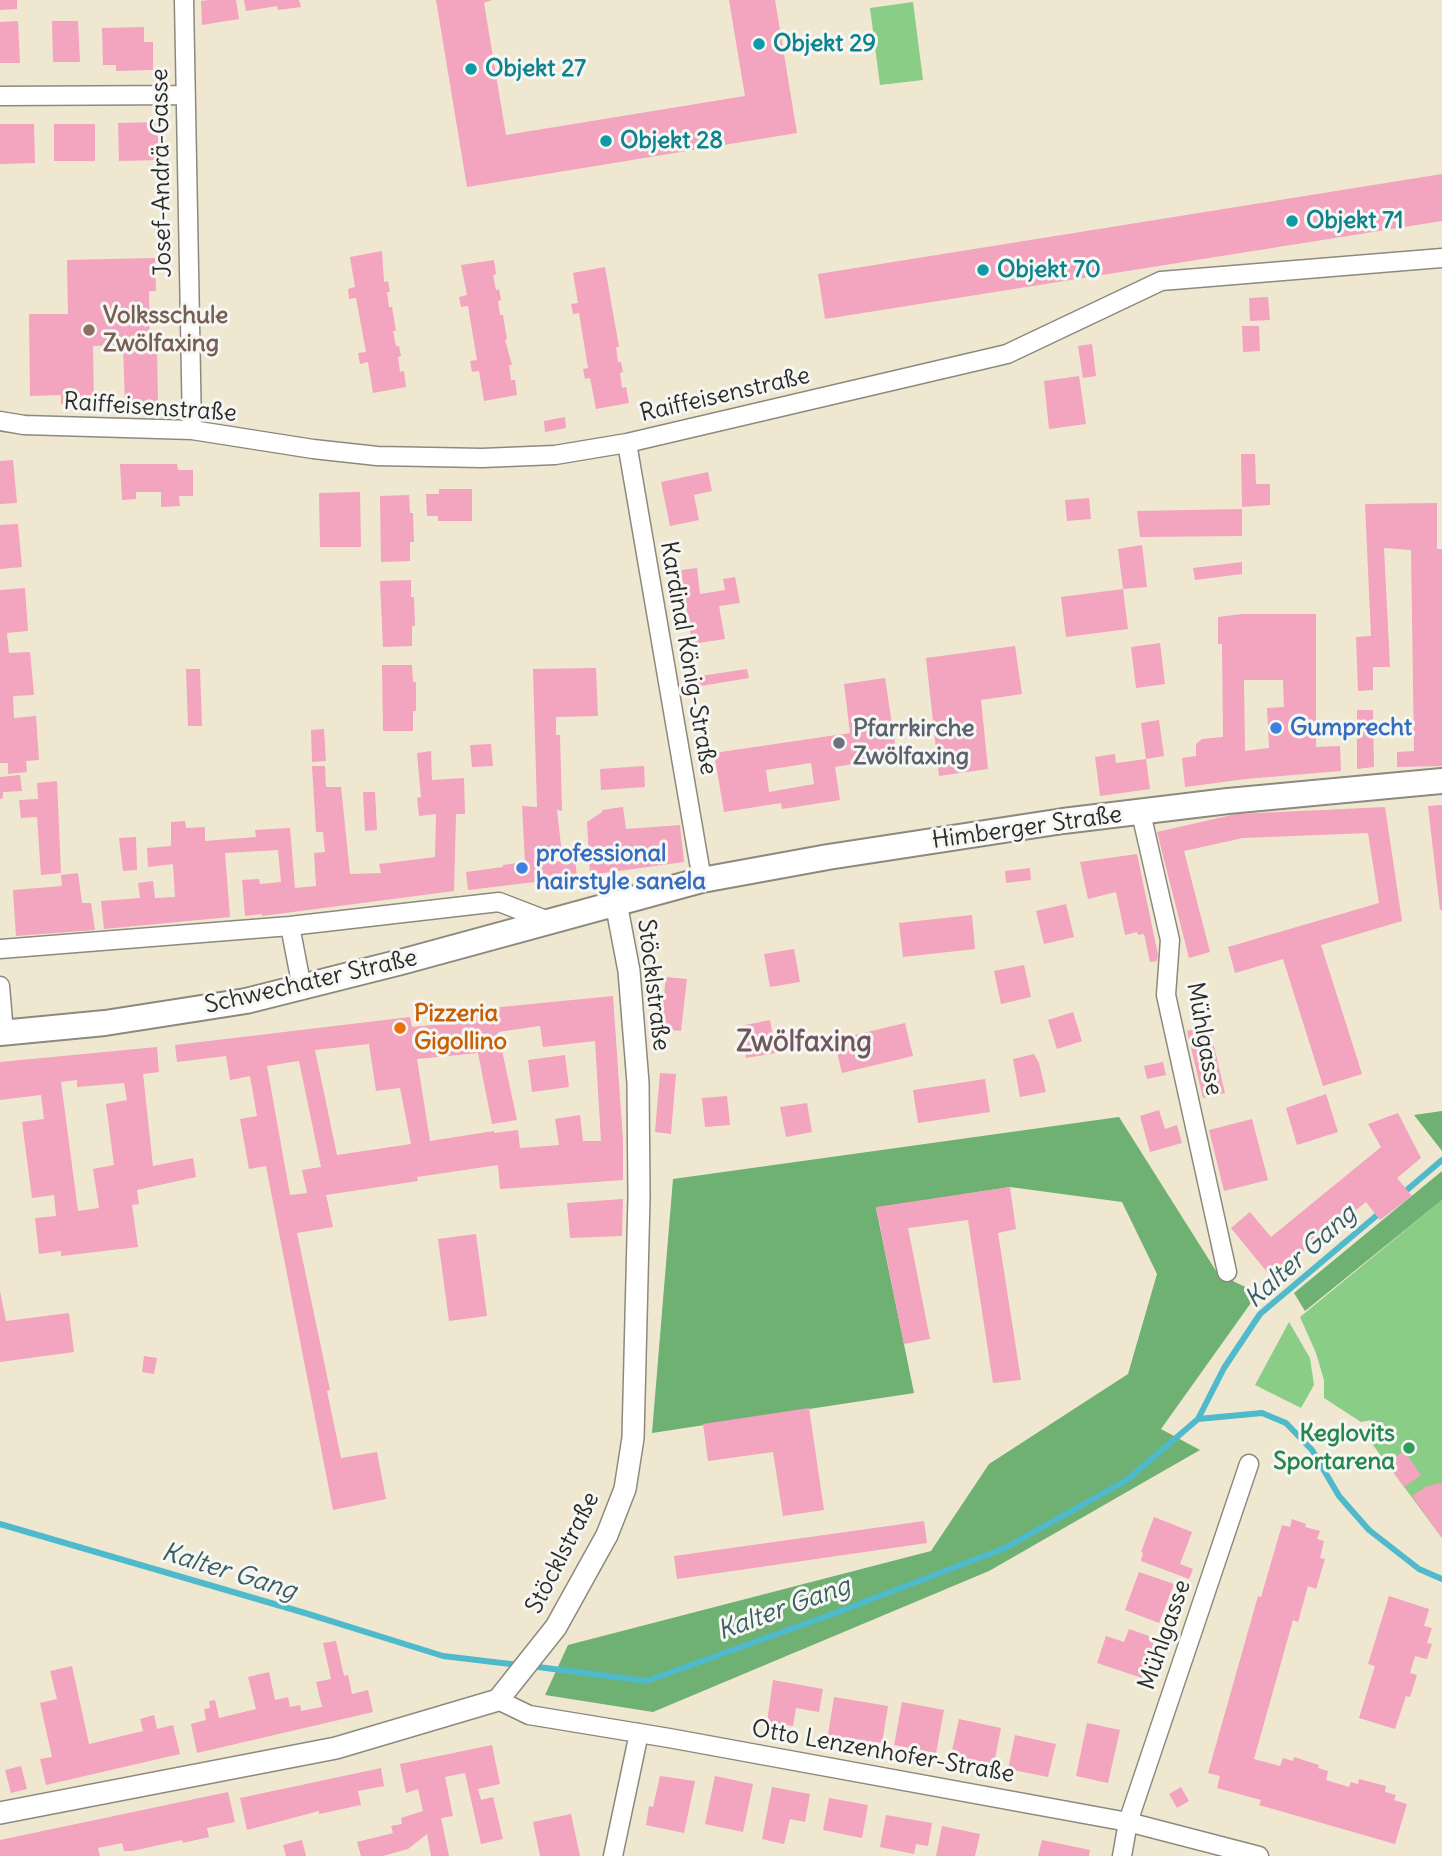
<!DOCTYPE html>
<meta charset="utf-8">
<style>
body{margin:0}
canvas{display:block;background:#efe7d0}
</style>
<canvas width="1442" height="1856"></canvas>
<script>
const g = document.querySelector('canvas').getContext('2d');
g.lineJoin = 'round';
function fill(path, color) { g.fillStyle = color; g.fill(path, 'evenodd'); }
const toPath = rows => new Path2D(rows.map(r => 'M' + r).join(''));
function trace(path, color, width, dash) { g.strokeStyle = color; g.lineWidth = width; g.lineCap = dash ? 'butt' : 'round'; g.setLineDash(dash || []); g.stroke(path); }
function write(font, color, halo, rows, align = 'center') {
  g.font = font + ' Delius,sans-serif'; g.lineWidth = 6; g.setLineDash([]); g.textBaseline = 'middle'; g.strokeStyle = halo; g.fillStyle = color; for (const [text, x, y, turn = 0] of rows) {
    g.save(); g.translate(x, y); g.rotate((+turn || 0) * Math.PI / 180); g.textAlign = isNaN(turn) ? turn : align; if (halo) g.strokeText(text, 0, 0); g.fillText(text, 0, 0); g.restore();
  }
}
const green = toPath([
 [913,2,923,80,880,85,870,8],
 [1442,1200,1442,1538,1364,1433,1371,1420,1361,1422,1324,1398,1324,1380,1316,1353,1300,1317],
 [1289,1322,1310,1358,1314,1385,1301,1408,1255,1385]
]);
const forest = toPath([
 [1442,1111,1442,1151,1414,1115],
 [1119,1117,1218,1274,1258,1293,1161,1429,1200,1450,989,1571,653,1712,545,1695,568,1645,931,1551,989,1464,1128,1374,1157,1274,1122,1202,1010,1187,876,1208,914,1393,652,1433,673,1179],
 [1442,1171,1442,1200,1305,1311,1294,1293]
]);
const stream = toPath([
 [1401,1195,1442,1160],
 [1198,1419,1262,1413,1286,1423,1312,1450,1339,1496,1369,1530,1419,1569,1442,1579],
 [0,1524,305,1613,443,1656,519,1665],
 [530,1666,647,1681,838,1612,1005,1548,1127,1480,1198,1419,1224,1368,1260,1314,1382,1211]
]);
const building = toPath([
 [0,0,17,0,17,9,0,10],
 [209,0,236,0,239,19,202,25,201,1],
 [244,0,299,0,301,7,278,10,277,6,246,11],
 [436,0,492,0,484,3,506,135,745,96,729,0,775,0,797,133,467,187],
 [18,21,20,63,0,63,0,22],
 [52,21,78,21,80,62,53,62],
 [144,27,144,42,153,42,153,70,116,71,116,65,103,65,102,28],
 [159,122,159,160,119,161,118,123],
 [0,124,34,124,35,163,0,164],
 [54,124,95,124,95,161,54,161],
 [1442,174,1442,221,825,319,818,274],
 [382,251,384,282,388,281,390,292,387,292,389,307,392,307,396,331,393,331,396,346,399,346,401,356,398,357,400,372,404,371,406,387,373,393,368,362,360,364,358,353,366,352,356,298,349,299,348,289,355,287,350,257],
 [155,258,156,291,149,291,150,345,157,345,158,404,125,405,123,345,93,346,94,403,61,404,61,395,30,396,29,314,68,314,67,260],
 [494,260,496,274,493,275,496,290,499,289,501,300,498,301,500,315,503,315,507,339,505,340,512,365,509,365,511,380,515,380,517,395,484,401,479,371,472,372,470,361,477,360,468,306,461,307,459,297,467,295,461,265],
 [605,267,619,347,616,347,618,362,621,362,623,372,620,373,622,388,626,387,629,403,596,409,590,378,585,379,583,369,588,368,579,313,573,314,571,304,578,303,573,273],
 [1268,297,1270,320,1250,321,1249,298],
 [1242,326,1259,326,1260,351,1243,352],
 [1092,344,1096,376,1083,378,1078,346],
 [1079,376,1086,424,1049,429,1044,381],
 [565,417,566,428,545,432,544,421],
 [1241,454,1255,454,1256,484,1270,484,1270,505,1242,507],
 [13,460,17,503,0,504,0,461],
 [120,464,177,464,178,470,193,470,193,496,179,496,180,506,161,507,161,492,136,492,136,499,122,500],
 [708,472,712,491,694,495,699,520,670,526,661,482],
 [439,489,472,489,472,521,438,521,438,516,427,516,426,494,439,494],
 [360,492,361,547,320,547,319,493],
 [409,495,410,513,413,513,414,542,410,542,410,561,381,562,380,496],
 [1089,498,1091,519,1067,521,1065,500],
 [1437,503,1437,549,1442,549,1442,766,1397,767,1397,752,1414,751,1411,550,1384,548,1390,667,1373,667,1373,690,1358,691,1356,637,1371,636,1365,504],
 [1242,509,1242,536,1140,537,1137,511],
 [18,524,22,567,0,569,0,525],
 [1142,545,1147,587,1123,589,1118,549],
 [1242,562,1242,574,1195,580,1193,568],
 [697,568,700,594,725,590,723,579,735,577,740,603,719,606,725,639,692,644,681,570],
 [411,580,411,597,414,597,415,626,412,626,412,646,383,647,380,581],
 [25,588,28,631,7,633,9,653,30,652,34,695,13,696,14,718,36,716,39,760,26,761,27,772,8,774,8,763,0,763,0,590],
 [1123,589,1128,629,1066,637,1061,597],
 [1242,614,1316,614,1316,747,1340,746,1341,771,1246,779,1185,787,1182,758,1196,756,1196,744,1202,739,1223,737,1222,644,1218,644,1218,617],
 [1244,680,1283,680,1284,707,1267,708,1269,748,1245,751],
 [1160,643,1165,684,1136,688,1131,647],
 [1015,646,1022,694,981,700,988,769,939,776,926,658],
 [382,665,412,665,413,682,416,682,416,711,413,711,413,731,383,731],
 [596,668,598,716,556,717,556,735,560,735,562,811,557,810,562,854,550,856,552,862,575,859,577,877,468,890,466,872,503,867,503,865,525,862,522,806,537,807,533,669],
 [186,669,200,669,202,726,188,726],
 [747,669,749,678,695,687,694,677],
 [885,678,897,757,835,767,840,800,782,809,781,803,724,812,714,753,850,733,844,684],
 [811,763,814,784,769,792,766,770],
 [1357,710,1373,710,1374,767,1357,769],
 [1159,720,1164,756,1146,759,1141,723],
 [324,729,326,761,312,762,311,730],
 [491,744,493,766,472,767,470,745],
 [431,751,432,780,464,778,465,814,456,814,454,891,262,916,262,914,245,916,242,880,259,879,260,884,281,882,278,850,225,853,230,917,104,929,101,901,140,898,138,883,153,881,155,898,175,897,173,864,148,867,147,848,171,846,171,822,185,821,186,828,205,827,205,841,256,837,255,830,290,828,295,888,316,886,314,853,325,852,323,832,316,832,312,766,325,766,326,787,341,787,350,874,381,873,379,864,435,857,436,814,419,816,417,798,421,797,417,753],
 [1115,754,1116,763,1146,759,1150,789,1100,796,1095,757],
 [644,766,645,787,601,790,600,769],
 [20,775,22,791,3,792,3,798,0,799,0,777],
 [57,781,61,873,41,875,37,817,21,818,19,800,38,799,37,783],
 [363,792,375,792,377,830,365,831],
 [1442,805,1442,910,1440,910,1428,806],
 [623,807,626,829,680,825,684,862,590,875,587,822,602,812,602,810],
 [1385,807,1402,921,1321,945,1362,1074,1323,1086,1283,959,1235,973,1228,947,1379,903,1368,833,1243,838,1184,851,1210,952,1189,958,1157,832,1236,814],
 [136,837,137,870,123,871,119,838],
 [1137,854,1158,955,1157,961,1150,962,1144,934,1138,935,1137,932,1125,935,1116,892,1088,899,1080,862],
 [1030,868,1031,880,1006,883,1005,871],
 [78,873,82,903,91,903,95,930,16,936,13,890,62,886,61,875],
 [1066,904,1074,937,1044,944,1036,911],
 [972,915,975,949,903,957,899,923],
 [794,949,800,982,770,987,764,954],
 [1024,965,1031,997,1001,1004,994,971],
 [666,977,687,979,681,1031,660,1029],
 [613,996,623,1141,623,1180,500,1189,498,1165,417,1177,418,1181,326,1195,333,1227,297,1233,330,1390,327,1391,341,1458,377,1452,386,1499,333,1510,266,1166,249,1169,240,1119,257,1116,250,1076,230,1080,226,1056,177,1062,175,1045,410,1017,412,1027,472,1021,470,1010],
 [540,1026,543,1047,595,1041,601,1141,583,1141,580,1115,555,1119,559,1145,520,1148,518,1130,494,1133,494,1131,430,1141,417,1059,478,1053,492,1124,517,1120,498,1032],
 [369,1044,376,1091,400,1088,411,1144,337,1155,315,1050],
 [299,1061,321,1167,302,1170,307,1193,290,1195,267,1066],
 [1073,1012,1082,1041,1057,1049,1048,1020],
 [770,1020,776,1053,746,1058,740,1026],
 [905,1023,913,1056,842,1073,834,1040],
 [1209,1025,1225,1093,1203,1098,1187,1031],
 [157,1047,159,1072,143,1074,153,1166,193,1158,196,1177,137,1190,139,1204,132,1205,138,1247,61,1256,61,1251,39,1254,35,1218,56,1216,54,1195,32,1198,22,1122,44,1119,41,1095,0,1100,0,1062],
 [77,1080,77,1087,124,1083,127,1100,106,1104,114,1165,93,1169,99,1208,78,1211,61,1082],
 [1034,1054,1039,1063,1046,1092,1020,1097,1013,1059],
 [565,1055,569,1087,532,1092,528,1060],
 [1163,1062,1166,1075,1147,1079,1144,1066],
 [660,1073,676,1074,671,1134,655,1132],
 [985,1079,990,1112,918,1123,913,1090],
 [1326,1094,1338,1132,1297,1145,1286,1108],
 [727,1096,730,1125,705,1127,702,1098],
 [807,1103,812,1132,786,1137,780,1107],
 [1159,1110,1165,1129,1177,1125,1182,1143,1150,1152,1140,1116],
 [1398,1113,1421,1158,1397,1178,1412,1196,1380,1220,1366,1202,1271,1277,1231,1228,1250,1212,1271,1237,1381,1147,1368,1124],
 [1252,1119,1268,1180,1224,1191,1209,1130],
 [1010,1187,1016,1229,998,1233,1021,1380,993,1383,968,1220,908,1228,930,1339,904,1344,876,1207],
 [623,1199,622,1236,570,1238,567,1203],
 [476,1234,487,1316,449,1321,438,1239],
 [0,1291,6,1321,69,1313,74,1352,0,1362],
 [144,1356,157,1358,154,1374,142,1372],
 [809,1408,824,1510,783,1516,773,1452,708,1461,703,1424],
 [1404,1451,1421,1475,1404,1487,1387,1463],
 [1442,1483,1442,1538,1412,1496,1427,1486],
 [1154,1517,1192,1532,1180,1564,1193,1569,1189,1579,1141,1561,1143,1553,1141,1552],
 [1292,1519,1306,1524,1305,1527,1320,1531,1317,1539,1324,1541,1320,1558,1325,1559,1316,1589,1308,1586,1298,1622,1293,1620,1254,1759,1280,1766,1283,1758,1293,1761,1294,1757,1319,1765,1318,1768,1328,1771,1326,1780,1349,1787,1351,1782,1358,1784,1359,1779,1386,1786,1385,1792,1396,1795,1394,1800,1407,1804,1395,1844,1259,1805,1261,1800,1217,1788,1220,1776,1208,1773,1258,1596,1261,1597,1282,1525,1290,1527],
 [924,1521,927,1543,677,1579,674,1556],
 [1139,1572,1174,1584,1159,1623,1125,1610],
 [1389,1596,1429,1609,1424,1626,1432,1628,1427,1643,1432,1644,1427,1659,1415,1656,1410,1673,1417,1675,1410,1697,1406,1696,1395,1729,1359,1718,1375,1666,1368,1664],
 [1129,1629,1155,1638,1142,1678,1097,1663,1106,1636,1124,1642],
 [336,1641,344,1676,348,1675,352,1694,368,1690,373,1712,197,1753,191,1724,206,1720,204,1709,210,1708,209,1701,215,1700,219,1718,256,1709,248,1677,269,1672,275,1700,288,1697,290,1707,300,1705,301,1711,322,1707,316,1682,331,1679,323,1643],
 [72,1666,89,1744,143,1731,140,1719,154,1715,157,1729,173,1725,180,1754,46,1785,40,1759,52,1757,40,1703,57,1699,50,1671],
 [773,1680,823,1689,819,1712,796,1708,793,1726,767,1722],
 [834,1697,888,1706,882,1743,828,1735],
 [902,1702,944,1710,936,1753,894,1745],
 [959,1719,1001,1728,994,1764,951,1755],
 [1087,1723,1120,1730,1108,1783,1076,1776],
 [1015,1735,1056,1744,1048,1777,1008,1769],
 [492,1745,500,1784,478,1789,481,1800,493,1797,503,1839,481,1844,465,1773,445,1777,453,1816,441,1818,449,1856,431,1856,427,1834,408,1849,383,1856,361,1856,357,1842,393,1833,391,1826,402,1824,401,1818,423,1811,418,1789,406,1793,400,1764],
 [21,1766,27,1789,11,1793,5,1770],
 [381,1768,384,1786,358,1791,361,1805,319,1814,319,1811,247,1830,240,1798],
 [660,1776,695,1781,684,1833,646,1825,649,1806,653,1807],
 [715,1776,753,1784,743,1832,705,1824],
 [772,1787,810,1794,805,1822,790,1819,784,1844,762,1839],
 [1181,1787,1189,1801,1177,1808,1169,1794],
 [228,1792,235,1822,207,1828,209,1837,183,1843,182,1840,132,1851,124,1851,122,1843,98,1848,100,1856,0,1856,0,1840],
 [829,1798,868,1805,862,1838,823,1830],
 [571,1814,580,1856,540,1856,533,1822],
 [886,1815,932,1823,928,1846,916,1844,914,1854,880,1847],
 [942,1826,980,1834,975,1856,936,1856],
 [302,1840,306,1856,286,1856,283,1845],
 [1042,1840,1090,1850,1089,1856,1038,1856]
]);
const minor = toPath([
 [184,0,192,430],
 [0,96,185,95],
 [0,421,24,425,192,430,313,449,377,456,482,458,555,455,627,443,1007,354,1161,281,1442,258],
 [627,443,702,880],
 [1141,813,1170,940,1166,995,1227,1272],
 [290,926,302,988],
 [0,949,290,926,499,902,551,922],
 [0,986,4,1033],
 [498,1700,529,1715,669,1738,1128,1822,1259,1856],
 [613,1856,639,1733],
 [1122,1856,1128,1822,1249,1464]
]);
const tertiary = toPath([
 [0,1813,336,1748,498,1700,556,1627,607,1535,625,1489,633,1438,639,1197,638,1083,629,971,616,903]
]);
const secondary = toPath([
 [0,1033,105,1023,246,1001,401,962,702,880,828,857,1063,821,1228,801,1442,781]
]);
const markers = [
 [759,44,7,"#0f9aa8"],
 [471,69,7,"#0f9aa8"],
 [606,141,7,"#0f9aa8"],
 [1292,221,7,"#0f9aa8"],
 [983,270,7,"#0f9aa8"],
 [89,330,7,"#8d6e63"],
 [1276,728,7,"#3f7fe0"],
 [839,743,7,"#6b7280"],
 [522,868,7,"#3f7fe0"],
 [400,1028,7,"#e8710a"],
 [1409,1448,7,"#2e9e5b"]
];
const cultureNames = [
 ["Objekt 29",773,44],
 ["Objekt 27",485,69],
 ["Objekt 28",620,141],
 ["Objekt 71",1306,221],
 ["Objekt 70",997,270]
];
const streetNames = [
 ["Josef-Andrä-Gasse",162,173,-91],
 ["Raiffeisenstraße",725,395,-13],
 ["Raiffeisenstraße",150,408,4],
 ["Kardinal König-Straße",688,658,80],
 ["Himberger Straße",1027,828,-8],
 ["Schwechater Straße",311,982,-13],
 ["Stöcklstraße",653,985,83],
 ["Mühlgasse",1204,1039,80],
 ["Stöcklstraße",563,1553,-63],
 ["Mühlgasse",1165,1635,-71],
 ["Otto Lenzenhofer-Straße",883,1752,10]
];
const educationNames = [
 ["Volksschule",103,316],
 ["Zwölfaxing",103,344]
];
const shopNames = [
 ["Gumprecht",1290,728],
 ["professional",536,854],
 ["hairstyle sanela",536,882]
];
const worshipNames = [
 ["Pfarrkirche",853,729],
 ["Zwölfaxing",853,757]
];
const foodNames = [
 ["Pizzeria",414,1014],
 ["Gigollino",414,1042]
];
const leisureNames = [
 ["Keglovits",1395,1434],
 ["Sportarena",1395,1462]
];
const waterNames = [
 ["Kalter Gang",1301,1257,-42],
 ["Kalter Gang",229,1572,17],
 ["Kalter Gang",784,1609,-20]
];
const quarterNames = [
 ["Zwölfaxing",804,1043]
];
fill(green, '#8acd86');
fill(forest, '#6fb073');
trace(stream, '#4fbacc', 6);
fill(building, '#f3a4bf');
trace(minor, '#8d897e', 21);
trace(tertiary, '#8d897e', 24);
trace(secondary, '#8d897e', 28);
trace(minor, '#fff', 18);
trace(tertiary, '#fff', 21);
trace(secondary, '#fff', 24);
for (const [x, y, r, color] of markers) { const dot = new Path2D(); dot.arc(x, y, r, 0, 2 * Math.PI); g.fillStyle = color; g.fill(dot); trace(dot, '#f6f6f2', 2.5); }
write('bold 24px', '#0d838f', '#f6f6f2', cultureNames, 'left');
write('24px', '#2b2b2b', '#f6f6f2', streetNames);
write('bold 24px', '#785e54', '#f6f6f2', educationNames, 'left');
write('bold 24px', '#366cbe', '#f6f6f2', shopNames, 'left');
write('bold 24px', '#5b616d', '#f6f6f2', worshipNames, 'left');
write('bold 24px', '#c56008', '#f6f6f2', foodNames, 'left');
write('bold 24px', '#27864d', '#f6f6f2', leisureNames, 'right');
write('italic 26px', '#385d63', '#f6f6f2', waterNames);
write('bold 28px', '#71555f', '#f6f6f2', quarterNames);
</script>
